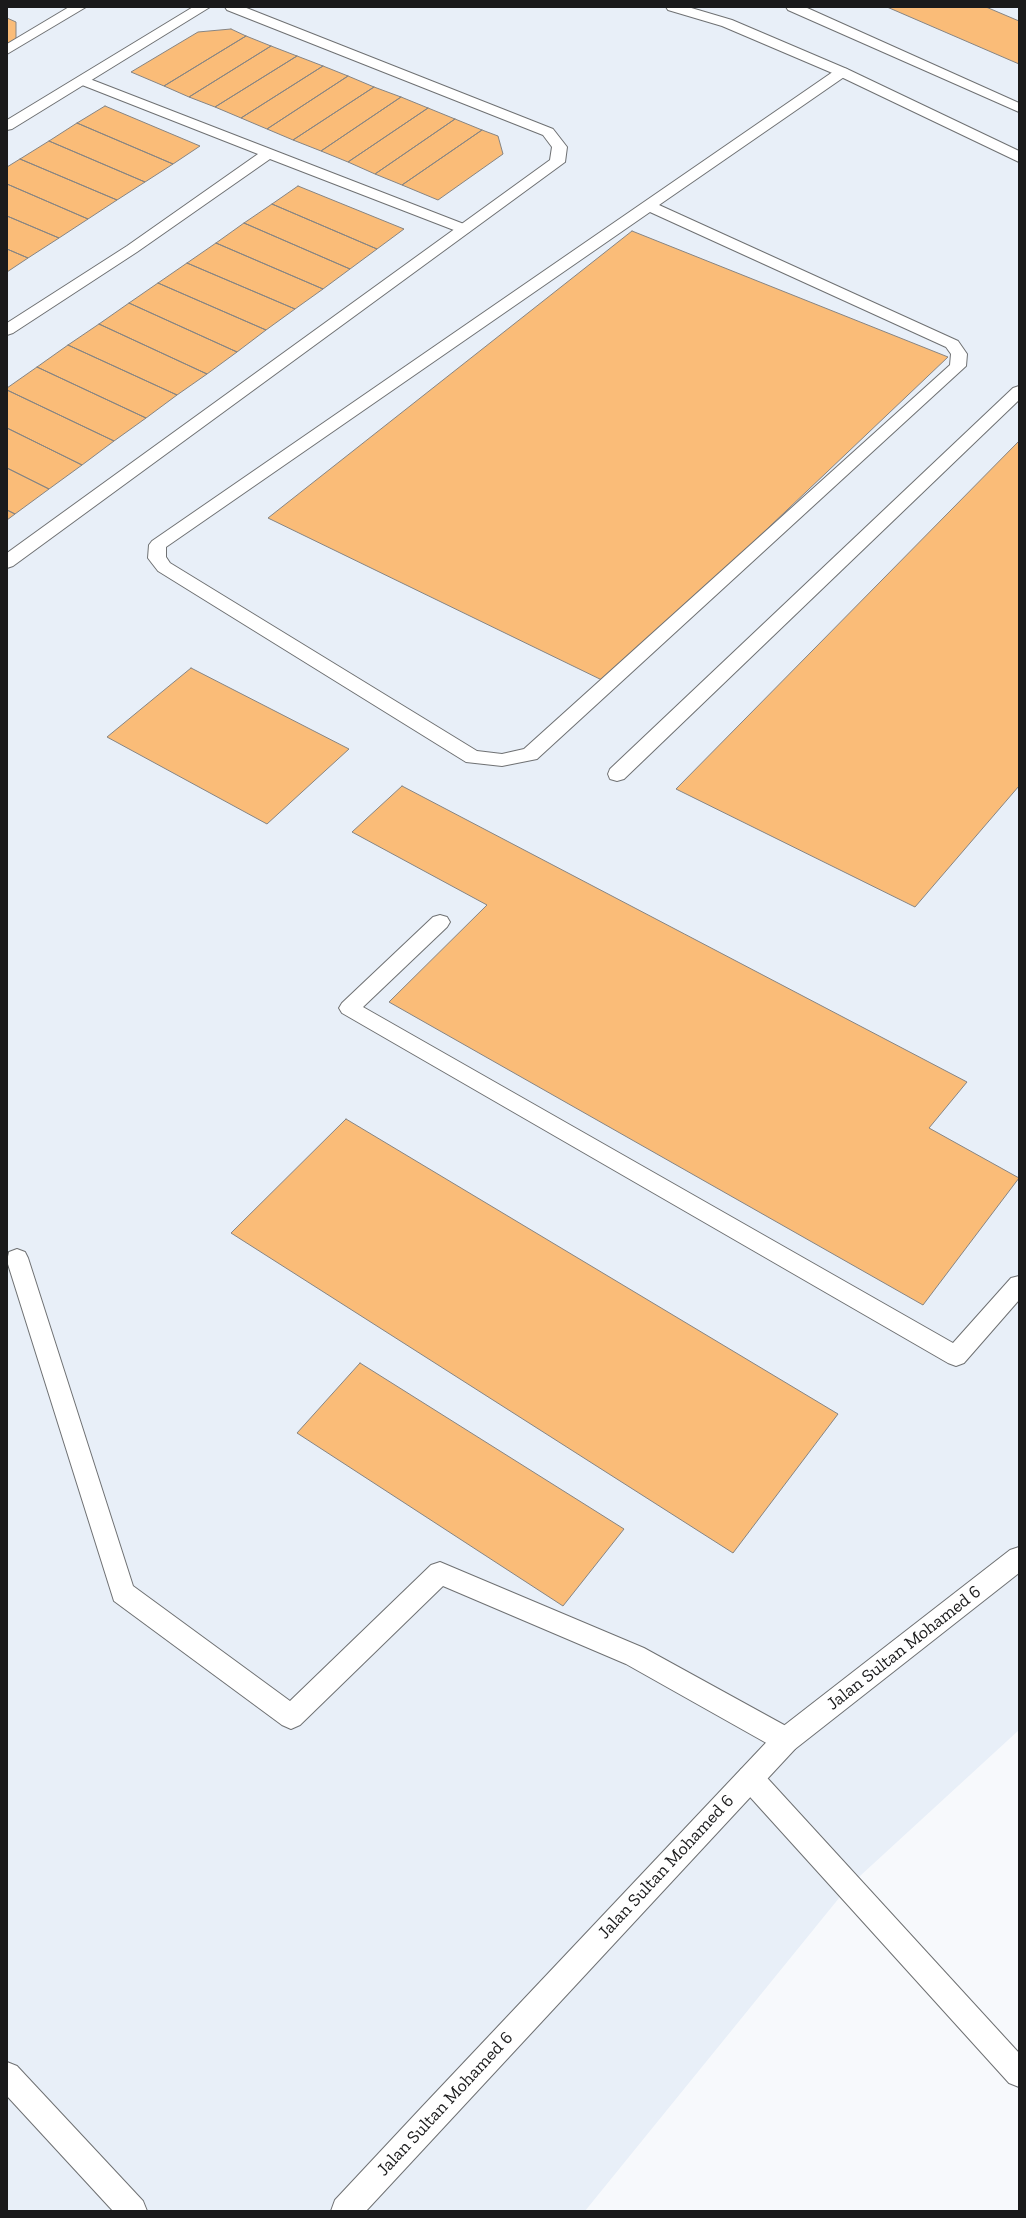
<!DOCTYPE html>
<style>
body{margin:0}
#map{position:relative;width:1026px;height:2218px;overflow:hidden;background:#f7f9fc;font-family:"Zilla Slab",serif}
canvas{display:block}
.frame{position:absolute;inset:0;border:8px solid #1a1a1b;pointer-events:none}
</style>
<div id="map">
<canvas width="1026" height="2218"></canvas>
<div class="frame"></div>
</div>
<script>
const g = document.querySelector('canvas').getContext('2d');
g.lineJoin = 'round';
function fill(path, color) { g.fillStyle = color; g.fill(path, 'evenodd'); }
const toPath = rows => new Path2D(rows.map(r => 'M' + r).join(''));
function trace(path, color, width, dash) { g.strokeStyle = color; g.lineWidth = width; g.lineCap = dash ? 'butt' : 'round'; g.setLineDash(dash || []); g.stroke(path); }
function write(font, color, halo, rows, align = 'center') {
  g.font = font + ' "Zilla Slab",serif'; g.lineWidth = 3.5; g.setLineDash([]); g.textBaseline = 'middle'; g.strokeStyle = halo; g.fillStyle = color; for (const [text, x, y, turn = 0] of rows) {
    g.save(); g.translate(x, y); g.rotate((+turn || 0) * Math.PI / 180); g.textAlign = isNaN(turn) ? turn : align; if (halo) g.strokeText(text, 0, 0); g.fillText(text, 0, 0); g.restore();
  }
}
const built = toPath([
 [7,7,1019,7,1019,1730,848,1887,585,2211,7,2211]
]);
const building = toPath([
 [887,7,986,7,1019,21,1019,64,887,7],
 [7,18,16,22,16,40,7,44,7,18],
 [231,29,246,36,164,86,131,72,198,32,231,29],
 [246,36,271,46,189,97,164,86,246,36],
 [271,46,297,56,215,107,189,97,271,46],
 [297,56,323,66,241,118,215,107,297,56],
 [323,66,348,76,267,129,241,118,323,66],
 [348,76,374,87,293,140,267,129,348,76],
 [374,87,401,97,321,151,293,140,374,87],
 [401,97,428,108,348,162,321,151,401,97],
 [105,106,200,146,173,164,77,123,105,106],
 [428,108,455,119,375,174,348,162,428,108],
 [455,119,482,130,402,185,375,174,455,119],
 [77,123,173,164,145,182,49,141,77,123],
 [482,130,498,136,503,154,438,200,402,185,482,130],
 [49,141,145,182,117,200,20,159,49,141],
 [20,159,117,200,88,219,7,184,7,167,20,159],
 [7,184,88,219,59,238,7,216,7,184],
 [298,186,404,229,377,249,272,204,298,186],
 [272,204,377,249,350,269,244,223,272,204],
 [7,216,59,238,28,258,7,249,7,216],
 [244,223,350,269,323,289,216,243,244,223],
 [632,231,948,357,606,682,268,518,632,231],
 [216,243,323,289,295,309,187,263,216,243],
 [7,249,28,258,7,272,7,249],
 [187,263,295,309,266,330,158,283,187,263],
 [158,283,266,330,237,352,129,303,158,283],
 [129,303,237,352,207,374,99,324,129,303],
 [99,324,207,374,177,395,68,345,99,324],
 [68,345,177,395,146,418,37,367,68,345],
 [37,367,146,418,114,441,7,390,7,388,37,367],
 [7,390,114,441,82,465,7,428,7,390],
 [7,428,82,465,49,489,7,468,7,428],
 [1019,441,1019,786,915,907,676,789,1019,441],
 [7,468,49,489,15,514,7,510,7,468],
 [7,510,15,514,7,520,7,510],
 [191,668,349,749,267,824,107,737,191,668],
 [402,786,967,1082,929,1128,1019,1178,923,1305,389,1002,487,905,352,832,402,786],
 [346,1119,838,1414,733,1553,231,1233,346,1119],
 [360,1363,624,1529,563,1606,297,1433,360,1363]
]);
const lane = toPath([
 [842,68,847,69,849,72,847,75,659,205,958,341,967,354,966,366,537,759,502,766,466,762,158,571,151,562,148,558,149,545,152,541,837,69,842,68],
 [650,212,946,347,951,354,950,365,524,749,502,754,477,751,170,563,166,557,166,547,650,212],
 [82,76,469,226,471,229,469,232,464,233,459,232,270,159,137,252,13,333,7,335,7,323,127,246,258,154,77,83,75,80,82,76],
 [1019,386,1019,400,624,779,617,781,610,779,608,774,610,769,1013,388,1019,386],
 [440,915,447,917,450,922,447,927,363,1007,953,1343,1011,1278,1019,1276,1019,1300,964,1363,956,1366,948,1363,342,1013,339,1008,342,1003,433,917,440,915],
 [17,1249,25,1252,28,1258,133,1586,290,1701,431,1565,440,1562,644,1648,795,1731,799,1740,795,1749,786,1752,777,1749,626,1664,443,1586,300,1725,291,1729,282,1725,114,1601,7,1261,9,1252,17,1249],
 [750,1766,759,1769,1019,2053,1019,2087,1009,2083,741,1787,737,1778,741,1769,750,1766],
 [7,2062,17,2066,143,2201,147,2211,113,2211,7,2096,7,2062]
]);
const street = toPath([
 [69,7,86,7,7,54,7,44,69,7],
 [193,7,210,7,12,129,7,130,7,120,193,7],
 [225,7,244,7,553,129,567,147,565,162,13,566,7,568,7,553,550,160,552,147,543,135,227,10,225,7],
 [1019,1547,1019,1573,795,1749,366,2211,331,2211,335,2200,421,2108,777,1731,1010,1550,1019,1547]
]);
const secondary = toPath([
 [666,7,688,7,732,20,847,69,1019,151,1019,162,837,75,722,26,668,10,666,7],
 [786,7,805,7,1019,103,1019,112,788,10,786,7]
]);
const nearStreetnames = [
 ["Jalan Sultan Mohamed 6",904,1648,-38],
 ["Jalan Sultan Mohamed 6",666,1867,-47],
 ["Jalan Sultan Mohamed 6",445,2104,-47]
];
fill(built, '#e8eff8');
fill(building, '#fabc78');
trace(building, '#878583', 1);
trace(lane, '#6f7173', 2);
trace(street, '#6f7173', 2);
trace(secondary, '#6f7173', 2);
fill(lane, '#fff');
fill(street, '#fff');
fill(secondary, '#fff');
write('18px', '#1a1a1b', '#fff', nearStreetnames);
</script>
